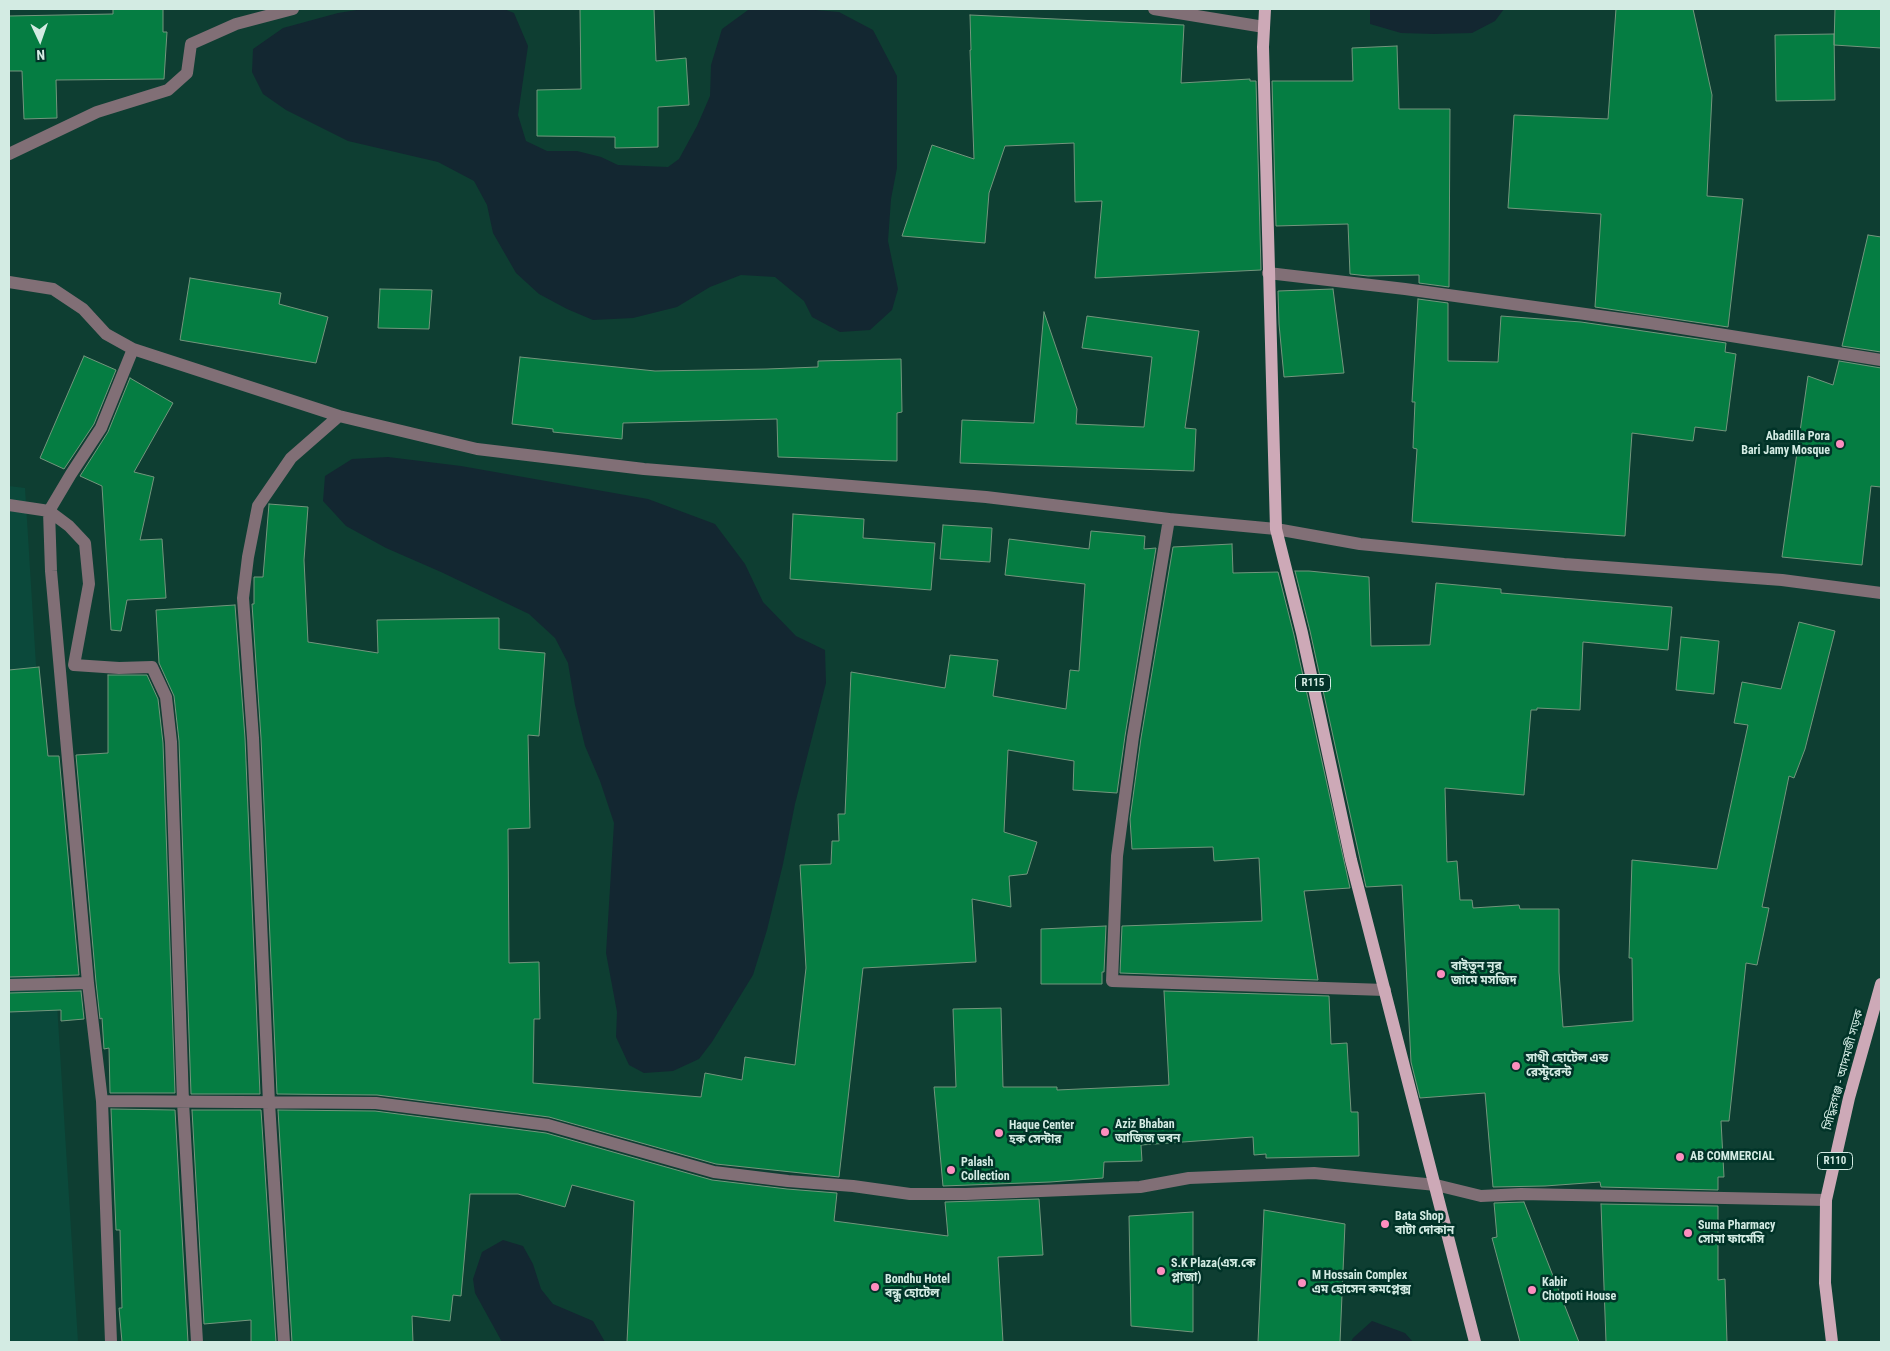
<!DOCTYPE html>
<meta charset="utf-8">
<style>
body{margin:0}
#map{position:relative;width:1890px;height:1351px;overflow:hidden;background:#0e3e32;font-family:"Roboto Condensed",sans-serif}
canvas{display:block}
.frame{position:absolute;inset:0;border:10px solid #d3ebe3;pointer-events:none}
.north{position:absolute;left:15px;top:15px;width:50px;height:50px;-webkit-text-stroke:4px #013328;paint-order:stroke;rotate:177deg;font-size:14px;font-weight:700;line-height:20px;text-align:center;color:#d3ebe3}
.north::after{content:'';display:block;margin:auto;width:18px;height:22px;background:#d3ebe3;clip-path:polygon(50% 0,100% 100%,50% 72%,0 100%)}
</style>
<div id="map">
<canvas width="1890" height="1351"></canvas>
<div class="frame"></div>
<div class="north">N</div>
</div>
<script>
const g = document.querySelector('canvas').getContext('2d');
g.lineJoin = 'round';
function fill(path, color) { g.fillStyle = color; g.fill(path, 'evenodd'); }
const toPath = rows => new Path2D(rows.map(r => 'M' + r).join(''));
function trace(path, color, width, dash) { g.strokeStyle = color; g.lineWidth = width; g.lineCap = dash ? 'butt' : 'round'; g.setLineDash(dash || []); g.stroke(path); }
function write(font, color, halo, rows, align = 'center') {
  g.font = font + ' "Roboto Condensed","Noto Sans Bengali",sans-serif'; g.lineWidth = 5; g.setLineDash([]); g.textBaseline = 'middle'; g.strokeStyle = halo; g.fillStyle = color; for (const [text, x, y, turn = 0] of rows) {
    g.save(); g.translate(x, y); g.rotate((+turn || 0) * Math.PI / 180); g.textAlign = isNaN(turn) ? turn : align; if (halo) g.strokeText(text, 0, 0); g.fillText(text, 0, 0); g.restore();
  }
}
const built = toPath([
 [9,486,25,488,78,1342,9,1342]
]);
const water = toPath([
 [363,9,504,9,514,13,528,46,518,115,526,141,547,151,577,151,601,157,618,165,668,167,679,159,697,126,710,96,711,65,722,29,748,10,804,9,839,12,873,30,897,76,897,168,891,199,888,241,898,289,892,310,870,330,840,332,812,317,804,301,775,277,741,275,710,287,677,307,633,318,593,320,567,309,539,294,516,273,493,233,487,205,474,181,438,162,348,141,286,110,263,94,252,72,253,49,283,28,338,13],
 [1370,9,1504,9,1495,21,1472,33,1434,34,1401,33,1370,24],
 [388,457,461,466,648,499,715,524,745,564,763,602,796,636,825,650,826,683,795,804,783,864,767,930,753,975,712,1042,699,1059,673,1071,644,1073,629,1065,616,1037,617,1012,606,953,614,823,600,781,585,746,575,705,568,663,555,638,529,614,441,572,386,548,346,526,323,501,325,476,352,459],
 [503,1240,523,1246,533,1264,541,1289,553,1304,593,1321,605,1342,502,1342,475,1293,473,1279,482,1252],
 [1372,1321,1405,1333,1413,1342,1351,1342,1353,1338]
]);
const building = toPath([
 [113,9,163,9,163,32,167,32,164,79,56,80,57,118,24,119,22,71,9,71,9,16,113,14,113,9],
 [580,9,654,9,656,61,686,58,689,105,658,107,658,147,615,148,615,137,537,136,537,90,581,89,580,9],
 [1616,9,1693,9,1712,95,1707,196,1743,199,1728,327,1595,307,1601,214,1508,208,1514,115,1608,119,1616,9],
 [1835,9,1881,9,1881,48,1834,45,1835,9],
 [970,15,1184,25,1181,83,1250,79,1250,81,1256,81,1261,270,1095,278,1102,201,1075,202,1074,143,1005,146,989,193,985,243,902,236,932,145,974,159,970,50,971,50,970,15],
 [1834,34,1835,100,1776,101,1775,35,1834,34],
 [1397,46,1399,109,1450,109,1449,287,1419,283,1419,275,1368,276,1350,274,1348,224,1276,226,1272,81,1353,81,1352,48,1397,46],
 [1868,235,1881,237,1881,352,1842,346,1868,235],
 [190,278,281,293,279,304,328,317,316,363,180,340,190,278],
 [380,289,432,290,429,329,378,328,380,289],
 [1333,289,1344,373,1284,377,1279,324,1278,291,1333,289],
 [1418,299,1448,303,1448,361,1498,362,1501,316,1581,322,1726,343,1725,352,1736,354,1726,431,1695,427,1693,441,1632,433,1625,536,1412,522,1417,449,1413,448,1415,402,1412,402,1418,299],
 [1044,312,1077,409,1076,424,1144,427,1152,357,1082,348,1087,316,1199,331,1185,428,1196,429,1194,471,960,463,962,420,1034,423,1044,312],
 [84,356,116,370,94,424,64,469,40,458,84,356],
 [520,357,655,371,767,369,818,367,818,361,901,359,902,412,897,413,897,461,778,457,777,419,623,423,622,439,553,432,553,429,512,424,520,357],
 [1839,361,1881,368,1881,487,1871,486,1862,565,1782,557,1808,376,1833,385,1839,361],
 [130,378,173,403,134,472,154,477,140,540,162,539,166,598,127,600,121,631,111,630,102,486,80,476,108,432,130,378],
 [269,504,308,507,304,560,308,642,378,653,377,620,499,618,499,649,545,653,539,736,528,735,530,828,508,829,509,963,539,962,540,1019,534,1019,533,1083,701,1097,705,1073,742,1080,745,1057,795,1065,806,968,800,865,831,864,832,841,839,841,838,814,845,814,851,672,945,688,950,655,998,660,993,696,1066,709,1070,670,1079,671,1085,584,1005,575,1009,539,1089,549,1091,531,1145,536,1144,549,1156,548,1125,736,1117,793,1073,790,1074,761,1008,750,1004,832,1037,842,1027,874,1009,876,1011,907,972,899,976,962,863,968,839,1177,716,1164,549,1117,377,1095,277,1094,261,738,252,604,254,604,254,577,263,577,269,504],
 [793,514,864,519,863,538,935,543,931,590,790,579,793,514],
 [943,525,992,528,990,562,940,559,943,525],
 [1232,544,1233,573,1278,572,1294,635,1350,888,1304,891,1318,980,1120,973,1122,926,1262,921,1259,858,1214,861,1213,847,1132,849,1130,819,1141,738,1173,547,1232,544],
 [1295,571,1309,571,1369,577,1371,646,1430,645,1436,583,1501,589,1501,593,1672,607,1668,650,1583,642,1580,710,1537,708,1537,710,1531,710,1524,795,1445,788,1447,862,1457,861,1460,900,1472,900,1473,908,1519,905,1520,909,1559,909,1559,972,1563,1027,1633,1021,1632,958,1629,958,1632,860,1717,869,1748,725,1734,723,1742,682,1781,689,1799,622,1835,631,1805,749,1794,778,1789,776,1762,907,1769,908,1757,965,1746,963,1729,1121,1721,1121,1724,1177,1718,1177,1718,1190,1601,1187,1600,1182,1545,1186,1493,1187,1485,1093,1420,1098,1411,1062,1402,885,1366,887,1310,631,1295,571],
 [235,605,245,738,260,1094,191,1094,179,741,174,696,159,663,156,610,235,605],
 [1681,637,1719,641,1714,694,1676,690,1681,637],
 [39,667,48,756,59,756,79,975,9,977,9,670,39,667],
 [108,675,147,675,158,699,163,743,175,1093,110,1093,109,1048,104,1049,102,1018,100,1019,96,982,76,755,108,753,108,675],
 [1106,926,1104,972,1102,972,1102,984,1041,984,1041,929,1106,926],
 [81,991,84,1019,61,1021,61,1010,9,1012,9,993,81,991],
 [1164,991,1329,996,1331,1044,1347,1043,1351,1112,1358,1112,1359,1156,1266,1158,1266,1154,1254,1155,1253,1137,1141,1145,1142,1161,1104,1162,1103,1178,1050,1182,943,1186,934,1087,956,1087,953,1009,1001,1008,1003,1087,1057,1087,1057,1090,1169,1085,1164,991],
 [111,1109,175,1110,188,1342,122,1342,119,1308,122,1308,120,1230,116,1230,111,1109],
 [192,1110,261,1110,276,1342,251,1342,251,1320,204,1324,192,1110],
 [278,1110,375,1111,546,1133,712,1180,787,1189,837,1193,834,1221,948,1236,945,1202,1039,1199,1043,1255,998,1257,1003,1342,627,1342,634,1201,572,1185,565,1207,518,1194,470,1194,461,1296,453,1295,450,1321,412,1316,413,1342,292,1342,278,1110],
 [1524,1202,1579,1342,1520,1342,1492,1238,1497,1237,1494,1203,1524,1202],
 [1601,1204,1718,1206,1718,1280,1725,1279,1727,1342,1606,1342,1601,1204],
 [1264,1210,1345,1224,1340,1342,1258,1342,1264,1210],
 [1193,1212,1193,1332,1131,1326,1129,1216,1193,1212]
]);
const minor = toPath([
 [1154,9,1264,27],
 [9,154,97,112,168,90,187,73,191,44,236,24,293,9],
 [1268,273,1405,289,1650,323,1881,360],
 [9,282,53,289,83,309,106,334,133,349,339,416,477,449,644,469,986,497,1169,519,1276,529,1360,544,1564,564,1782,580,1881,593],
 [9,505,49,511,69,526,85,543,89,584,74,665,119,668,152,667,166,697,171,742,183,1102,197,1342],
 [1169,519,1133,737,1117,856,1112,981,1385,990],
 [9,985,88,983],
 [102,1101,376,1103,548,1125,714,1172,788,1181,853,1186,910,1194,966,1194,1140,1187,1189,1178,1314,1173,1436,1185,1481,1196,1521,1194,1826,1200],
 [111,1342,102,1101,88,983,51,571,49,511,71,474,101,428,133,349],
 [284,1342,269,1103,253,738,243,598,248,557,258,506,291,458,339,416]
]);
const major = toPath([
 [1265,9,1263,47,1276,529,1302,633,1351,860,1475,1342],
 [1832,1342,1825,1283,1826,1200,1849,1098,1881,984]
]);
const markers = [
 [1840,444,5,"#fd8ebf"],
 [1441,974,5,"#fd8ebf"],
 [1516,1066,5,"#fd8ebf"],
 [1105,1132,5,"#fd8ebf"],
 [999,1133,5,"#fd8ebf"],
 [1680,1157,5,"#fd8ebf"],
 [951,1170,5,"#fd8ebf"],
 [1385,1224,5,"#fd8ebf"],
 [1688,1233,5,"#fd8ebf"],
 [1161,1271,5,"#fd8ebf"],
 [1302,1283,5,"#fd8ebf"],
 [875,1287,5,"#fd8ebf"],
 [1532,1290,5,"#fd8ebf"]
];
const shields = [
 [1313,683,35],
 [1835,1161,35]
];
const shieldNames = [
 ["R115",1313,683],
 ["R110",1835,1161]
];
const poiNames = [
 ["Abadilla Pora",1830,437,"right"],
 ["Bari Jamy Mosque",1830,451,"right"],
 ["বাইতুন নূর",1451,967],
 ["জামে মসজিদ",1451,981],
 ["সাথী হোটেল এন্ড",1526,1059],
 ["রেস্টুরেন্ট",1526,1073],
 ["Aziz Bhaban",1115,1125],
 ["আজিজ ভবন",1115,1139],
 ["Haque Center",1009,1126],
 ["হক সেন্টার",1009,1140],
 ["AB COMMERCIAL",1690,1157],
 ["Palash",961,1163],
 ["Collection",961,1177],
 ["Bata Shop",1395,1217],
 ["বাটা দোকান",1395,1231],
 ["Suma Pharmacy",1698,1226],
 ["সোমা ফার্মেসি",1698,1240],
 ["S.K Plaza(এস.কে",1171,1264],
 ["প্লাজা)",1171,1278],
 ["M Hossain Complex",1312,1276],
 ["এম হোসেন কমপ্লেক্স",1312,1290],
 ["Bondhu Hotel",885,1280],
 ["বন্ধু হোটেল",885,1294],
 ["Kabir",1542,1283],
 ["Chotpoti House",1542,1297]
];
const streetNames = [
 ["সিদ্ধিরগঞ্জ - আদমজী সড়ক",1844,1070,-75]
];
fill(built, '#0b493b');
fill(water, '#132731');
fill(building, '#057d42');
trace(building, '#73967d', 1);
trace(minor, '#816f76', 12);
trace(major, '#cda9b7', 12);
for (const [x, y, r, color] of markers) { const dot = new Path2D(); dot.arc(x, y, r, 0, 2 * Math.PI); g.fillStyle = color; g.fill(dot); trace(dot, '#013328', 2); }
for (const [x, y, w] of shields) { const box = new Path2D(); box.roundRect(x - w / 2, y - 8.5, w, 17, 4); g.fillStyle = '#013328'; g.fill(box); trace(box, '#d3ebe3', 1); }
write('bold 11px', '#d3ebe3', null, shieldNames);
write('bold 12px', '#d3ebe3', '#013328', poiNames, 'left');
write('12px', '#d3ebe3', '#013328', streetNames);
</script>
